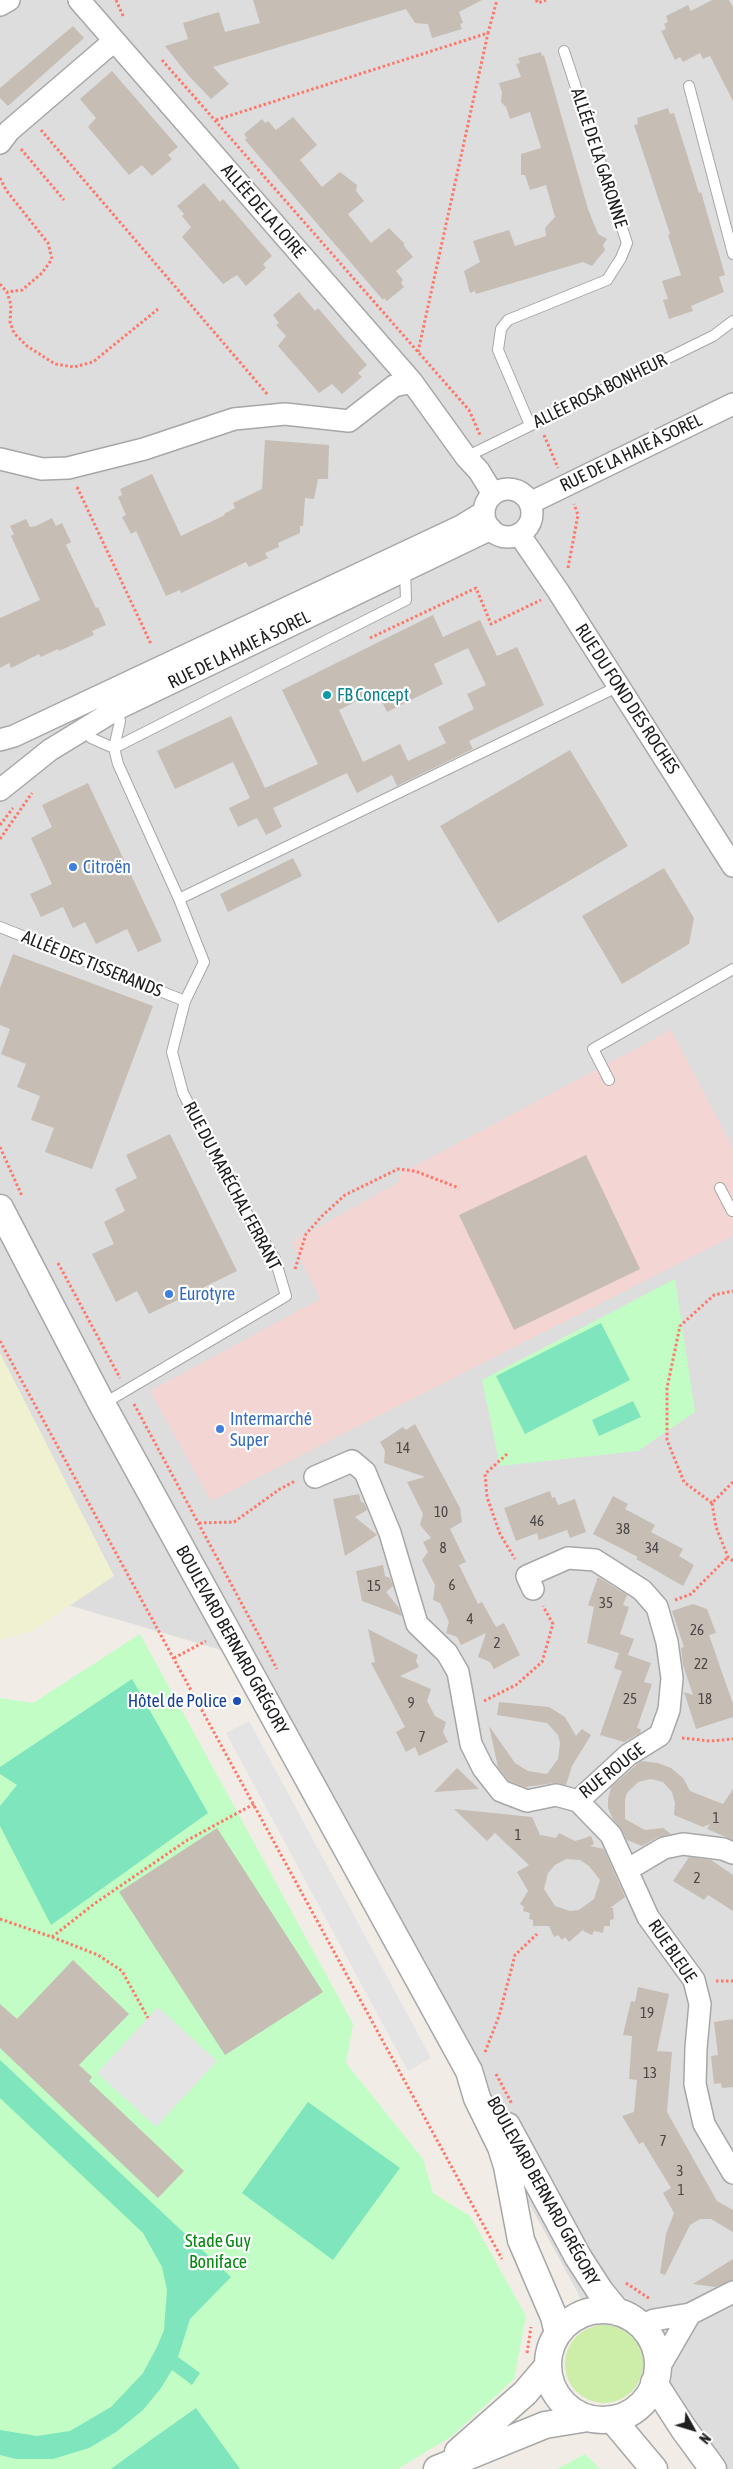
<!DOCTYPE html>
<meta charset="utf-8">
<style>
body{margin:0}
#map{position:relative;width:733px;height:2469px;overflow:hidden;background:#f1ede6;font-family:"Asap Condensed",sans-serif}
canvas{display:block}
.north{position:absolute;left:668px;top:2404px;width:50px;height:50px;-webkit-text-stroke:4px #fff;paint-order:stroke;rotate:129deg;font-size:14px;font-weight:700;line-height:20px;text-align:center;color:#202020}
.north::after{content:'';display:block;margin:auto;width:18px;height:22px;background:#202020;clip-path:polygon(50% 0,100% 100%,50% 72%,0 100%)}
</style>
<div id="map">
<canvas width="733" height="2469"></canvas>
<div class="north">N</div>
</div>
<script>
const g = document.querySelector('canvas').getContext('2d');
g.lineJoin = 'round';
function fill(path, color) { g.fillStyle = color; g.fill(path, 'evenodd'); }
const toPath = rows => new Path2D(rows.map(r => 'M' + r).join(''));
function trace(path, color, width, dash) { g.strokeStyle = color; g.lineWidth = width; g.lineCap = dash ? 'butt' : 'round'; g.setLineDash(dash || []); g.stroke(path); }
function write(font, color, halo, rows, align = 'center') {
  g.font = font + ' "Asap Condensed",sans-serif'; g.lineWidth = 4.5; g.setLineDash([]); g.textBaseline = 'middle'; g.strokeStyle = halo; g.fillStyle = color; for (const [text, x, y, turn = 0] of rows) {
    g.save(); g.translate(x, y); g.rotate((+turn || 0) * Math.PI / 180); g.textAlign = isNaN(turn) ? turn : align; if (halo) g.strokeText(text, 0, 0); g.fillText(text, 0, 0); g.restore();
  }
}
const residential = toPath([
 [0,0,733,0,733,2469,727,2469,597,2328,228,1652,0,1585]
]);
const commercial = toPath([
 [671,1030,733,1148,733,1236,211,1501,150,1391,320,1299,292,1242,401,1181,398,1175]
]);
const farmland = toPath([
 [0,1353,114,1576,32,1631,0,1640]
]);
const grass = toPath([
 '565 2364a39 39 0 1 1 78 0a39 39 0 1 1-78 0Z'
]);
const park = toPath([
 [675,1279,695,1412,638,1451,500,1466,482,1380],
 [140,1634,353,2024,346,2063,423,2159,433,2193,470,2216,526,2316,514,2379,452,2436,398,2469,0,2469,0,1698,33,1703],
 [585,2454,600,2469,557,2469]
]);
const pitch = toPath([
 [601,1323,630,1380,525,1434,496,1376],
 [633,1401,641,1417,599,1436,592,1420],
 [132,1679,208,1813,51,1925,0,1826,0,1806,17,1785,0,1774,0,1767],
 [0,2060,231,2277,190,2319,178,2357,200,2373,192,2385,172,2370,161,2388,143,2410,116,2432,89,2448,53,2459,16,2459,0,2455,0,2430,37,2436,70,2431,111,2407,143,2373,157,2347,164,2330,167,2290,162,2267,143,2233,0,2098],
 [308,2102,400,2168,333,2260,242,2193],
 [196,2408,240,2469,111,2469,148,2442]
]);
const parking = toPath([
 [249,1721,431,2058,408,2071,226,1733],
 [158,2007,217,2061,156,2127,97,2073]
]);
const building = toPath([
 [253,0,482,0,459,12,463,23,460,24,462,29,432,38,428,24,415,23,406,9,213,67,229,84,211,99,188,75,165,46,188,39,183,23,219,12,225,32,260,23],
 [712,0,729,0,733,7,733,101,710,56,703,59,700,53,683,62,680,57,675,60,661,31,666,29,664,24,668,22,666,16,688,5,691,11],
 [73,26,84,38,8,106,0,98,0,88],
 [541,52,542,56,544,55,588,209,598,234,607,239,603,245,605,250,592,266,583,262,476,294,475,291,470,293,464,271,480,262,473,241,509,230,515,246,546,236,545,228,555,217,546,185,530,190,525,175,521,175,521,154,541,148,530,112,510,119,506,107,501,102,502,93,499,83,521,77,516,64,520,63,518,58],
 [112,71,178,147,168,155,172,159,152,176,142,165,129,175,88,127,96,118,80,99],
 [668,108,670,114,674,113,699,193,701,192,725,275,719,277,724,292,691,306,693,311,669,319,663,300,668,299,662,281,681,275,668,235,670,234,634,125,638,124,637,118],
 [293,117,317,145,300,160,322,187,340,172,357,185,356,191,364,201,348,214,371,243,389,228,404,243,404,246,413,257,396,271,403,280,401,283,404,287,387,301,384,298,383,300,245,140,247,138,244,134,262,119,265,123,268,121,276,130],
 [204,183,220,202,223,199,272,256,263,264,266,268,246,286,237,275,223,284,182,237,191,227,182,216,184,214,177,206],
 [299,292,315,311,318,308,367,365,358,373,362,377,342,394,332,384,319,393,278,346,286,336,276,325,279,323,273,315],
 [265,440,329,445,328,479,318,479,314,499,305,498,303,526,300,526,300,533,278,543,279,547,265,553,268,558,249,567,246,562,181,593,180,590,166,596,136,531,131,534,122,517,126,515,118,497,122,495,120,489,152,474,181,536,225,515,224,514,235,508,233,503,262,489],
 [52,518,56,526,62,523,71,542,66,545,96,608,98,607,106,625,92,631,94,635,59,651,58,649,41,657,39,654,11,668,9,663,0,668,0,618,40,600,11,536,14,534,10,526,26,519,30,527,36,526],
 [433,615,443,637,480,620,497,656,517,647,544,705,469,741,473,749,397,786,392,775,357,793,347,773,273,808,282,827,266,835,257,818,238,827,229,808,250,798,233,762,175,789,157,751,231,716,265,788,318,764,282,690],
 [468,648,486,685,467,694,474,709,438,727,446,743,408,761,400,744,363,762,339,710,377,691,387,712,443,684,434,664],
 [570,750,628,846,498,923,440,826],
 [88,783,162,941,138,952,127,929,96,944,85,922,73,928,63,907,41,917,30,894,52,884,31,838,52,827,42,805],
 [293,858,302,876,228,912,220,894],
 [664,868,694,918,689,944,622,984,582,916],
 [13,954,153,1006,92,1169,45,1152,54,1128,31,1120,40,1096,17,1087,26,1064,1,1054,10,1029,0,1025,0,988],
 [170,1134,237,1271,149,1314,137,1291,116,1302,92,1254,114,1244,104,1222,125,1211,115,1189,137,1178,126,1155],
 [586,1155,640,1269,514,1330,459,1215],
 [415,1424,460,1508,462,1522,450,1529,466,1562,459,1565,478,1604,482,1602,496,1627,504,1623,520,1655,494,1669,490,1662,478,1657,486,1633,461,1645,457,1637,446,1633,449,1622,440,1603,433,1600,435,1585,422,1560,428,1552,423,1542,431,1538,420,1525,423,1514,407,1482,425,1477,384,1463,385,1451,380,1442,403,1427,406,1430],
 [550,1491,552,1498,555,1497,558,1505,575,1499,586,1532,570,1538,567,1530,539,1540,537,1533,516,1541,504,1508],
 [359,1494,361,1502,364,1503,367,1510,355,1517,377,1535,345,1556,333,1499],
 [613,1496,628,1504,625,1509,655,1525,651,1532,683,1549,679,1556,694,1565,683,1586,636,1559,638,1557,593,1534],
 [383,1565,385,1576,390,1578,393,1586,386,1592,399,1608,402,1616,362,1601,356,1571],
 [598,1577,627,1595,623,1605,629,1607,620,1634,634,1639,628,1655,651,1663,644,1682,652,1684,637,1728,641,1729,640,1733,624,1742,600,1735,622,1671,614,1668,619,1653,587,1643,594,1607,588,1605],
 [693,1604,707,1609,716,1633,709,1635,733,1704,733,1717,696,1729,684,1692,693,1695,683,1665,681,1648,684,1647,672,1611],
 [368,1629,418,1655,416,1661,419,1667,400,1676,431,1689,427,1701,435,1716,446,1722,443,1732,448,1742,419,1756,415,1747,406,1752,396,1732,405,1727,371,1663,375,1662],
 [499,1702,549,1707,565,1717,576,1736,582,1729,591,1735,572,1766,566,1785,554,1783,525,1787,509,1781,498,1767,489,1726,515,1763,528,1771,547,1774,558,1759,560,1743,558,1735,547,1723,497,1715],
 [641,1761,658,1763,671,1768,683,1778,690,1791,723,1804,733,1789,733,1840,707,1829,710,1824,703,1827,674,1815,675,1803,672,1792,663,1782,651,1779,638,1782,627,1793,625,1800,625,1819,645,1830,663,1828,671,1834,658,1837,642,1846,627,1840,622,1830,613,1819,608,1808,608,1799,611,1787],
 [457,1768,479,1789,434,1792],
 [454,1809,532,1817,541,1837,541,1835,556,1838,559,1833,575,1841,591,1836,594,1844,590,1846,604,1849,625,1897,610,1908,613,1908,614,1919,610,1920,610,1926,604,1926,603,1933,594,1931,592,1935,583,1931,584,1929,569,1942,565,1937,562,1940,558,1935,554,1937,549,1926,533,1926,533,1920,529,1919,530,1913,523,1911,524,1907,520,1904,528,1891,517,1872,529,1865,495,1833,487,1841],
 [566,1859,580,1860,589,1866,600,1880,594,1899,579,1910,570,1911,555,1906,544,1889,548,1873,555,1865],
 [217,1828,323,1992,225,2055,119,1892],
 [689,1857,711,1860,733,1875,733,1911,708,1895,704,1900,673,1881],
 [73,1960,129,2014,79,2065,92,2077,89,2081,184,2171,158,2198,0,2048,0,2004,17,2019],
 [638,1987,669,1994,657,2051,672,2052,667,2112,717,2201,733,2210,733,2232,711,2219,700,2219,690,2225,665,2275,660,2273,666,2234,674,2213,663,2193,671,2188,643,2142,639,2144,622,2116,634,2112,637,2080,629,2079,632,2036,623,2035,631,2001,635,2002],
 [733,2019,733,2087,722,2088,721,2083,714,2084,711,2056,718,2055,714,2022],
 [733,2259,733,2280,715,2287,693,2284]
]);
const path = toPath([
 [116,0,124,18],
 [536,0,538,3,546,0],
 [162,60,469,410,480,435],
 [216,120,488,33,497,0],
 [41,130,268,395],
 [21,149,64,200],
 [0,178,6,190,48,243,52,259,42,273,22,290,7,292],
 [0,284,7,292,11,305,10,322,14,333,27,346,55,364,74,367,93,362,158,309],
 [418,352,488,33],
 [544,435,558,468],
 [77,487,151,644],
 [568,568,578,515,574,504],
 [370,638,476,588,491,624,541,600],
 [0,825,13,808],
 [0,839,32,793],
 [0,1147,22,1196],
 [58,1263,120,1378],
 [295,1269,306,1234,322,1216,345,1195,398,1169,415,1171,459,1188],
 [0,1341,502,2259],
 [134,1404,277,1669],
 [507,1454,485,1474,487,1497,500,1534,515,1559],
 [733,1482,712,1503,716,1527,728,1557,733,1561],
 [712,1503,684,1482,667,1440,667,1388,680,1326,714,1295,733,1291],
 [199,1523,234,1522,280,1489,295,1481],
 [675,1600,691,1594,728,1557],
 [174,1658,206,1641],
 [484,1701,516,1685,542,1662,553,1624,543,1606],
 [682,1738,710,1741,733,1739],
 [0,1919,52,1937,94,1904,186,1841,254,1804],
 [52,1937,98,1955,122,1971,148,2018],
 [716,1981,733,1981],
 [485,2052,499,2016,515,1955,537,1934],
 [496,2074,512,2104],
 [626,2283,650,2299],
 [527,2353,531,2327]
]);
const service = toPath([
 [689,86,733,254],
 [530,425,498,350,501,329,508,320,607,280,621,258,627,243,564,51],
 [466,457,713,336,733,321],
 [83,728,91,738,114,748,406,600,405,570],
 [179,899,619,686],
 [0,927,185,1001],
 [609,1080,593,1049,733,969],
 [720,1188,732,1211],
 [103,1404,286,1296,275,1259,232,1189,183,1093,172,1052,185,1001,204,962,179,899,118,764,114,748,120,721,117,709]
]);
const minor = toPath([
 [79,0,412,382,466,457,479,471,493,494],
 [0,5,9,0],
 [0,143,9,131,114,41],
 [0,459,42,469,68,468,144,449,234,419,285,414,349,421,394,386,412,382],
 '484 513a24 24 0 1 1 48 0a24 24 0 1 1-48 0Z',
 [530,503,733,404],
 [519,534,558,591,733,866],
 [0,740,14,736,461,526,484,512],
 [0,790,50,750,117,709,491,529],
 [315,1477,352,1461,365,1472,390,1533,417,1624,447,1653,458,1672,471,1744,483,1768,501,1791,527,1801,556,1795,578,1801,628,1755,660,1735,669,1710,672,1678,667,1642,657,1607,642,1590,595,1560,568,1558,527,1576,533,1589],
 [578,1801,611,1835,648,1917,694,1980,700,2004,696,2048,695,2084,704,2124,733,2173],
 [627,1870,664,1848,683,1844,723,1849,733,1853],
 [641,2326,654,2320,690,2314,733,2292],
 [657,2371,690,2314]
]);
const tertiary = toPath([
 [0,1208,102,1404,469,2071,477,2098,501,2147,507,2166,521,2240,554,2317,558,2333],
 [507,2126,578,2257,600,2291,617,2312],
 '548 2365a55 55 0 1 1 110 0a55 55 0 1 1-110 0Z',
 [654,2383,683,2428,713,2469],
 [612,2419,654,2469],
 [458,2452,525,2393,548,2366],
 [437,2469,545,2425,588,2418]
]);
const markers = [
 [327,695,5,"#0f9aa8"],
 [73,867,5,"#3f7fe0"],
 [169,1294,5,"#3f7fe0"],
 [220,1429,5,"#3f7fe0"],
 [237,1701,5,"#1a4fb4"]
];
const numberNames = [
 ["14",403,1448],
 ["10",441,1512],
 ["46",537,1521],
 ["38",623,1529],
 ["8",443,1548],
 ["34",652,1548],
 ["6",452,1585],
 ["15",374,1586],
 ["35",606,1603],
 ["4",470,1619],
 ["26",697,1630],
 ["2",497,1643],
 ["22",701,1664],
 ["25",630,1699],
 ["18",705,1699],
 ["9",411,1703],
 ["7",422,1737],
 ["1",716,1818],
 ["1",518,1835],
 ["2",697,1878],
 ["19",647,2013],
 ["13",650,2073],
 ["7",663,2141],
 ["3",680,2171],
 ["1",681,2190]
];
const streetNames = [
 ["ALLÉE DE LA GARONNE",599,158,72],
 ["ALLÉE DE LA LOIRE",263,211,49],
 ["ALLÉE ROSA BONHEUR",600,391,-26],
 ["RUE DE LA HAIE À SOREL",631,453,-26],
 ["RUE DE LA HAIE À SOREL",239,650,-26],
 ["RUE DU FOND DES ROCHES",627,699,57],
 ["ALLÉE DES TISSERANDS",92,964,22],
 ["RUE DU MARÉCHAL FERRANT",232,1186,62],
 ["BOULEVARD BERNARD GRÉGORY",232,1640,61],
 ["RUE ROUGE",612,1771,-38],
 ["RUE BLEUE",672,1951,56],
 ["BOULEVARD BERNARD GRÉGORY",543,2191,61]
];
const cultureNames = [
 ["FB Concept",337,695]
];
const shopNames = [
 ["Citroën",83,867],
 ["Eurotyre",179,1294],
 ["Intermarché",230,1419],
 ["Super",230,1440]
];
const transitNames = [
 ["Hôtel de Police",227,1701]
];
const parkNames = [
 ["Stade Guy",218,2241],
 ["Boniface",218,2262]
];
fill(residential, '#dedddd');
fill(commercial, '#f3d5d4');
fill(farmland, '#eff1d0');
fill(grass, '#cceea9');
fill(park, '#c1fdc5');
fill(pitch, '#7fe5bd');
fill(parking, '#e4e4e4');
fill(building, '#c6bdb5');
trace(service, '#a7a7a7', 12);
trace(minor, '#a7a7a7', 24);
trace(tertiary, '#a7a7a7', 29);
trace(path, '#ff7769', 3, [2.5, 2.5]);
trace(service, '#fff', 10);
trace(minor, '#fff', 21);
trace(tertiary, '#fff', 26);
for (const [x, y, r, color] of markers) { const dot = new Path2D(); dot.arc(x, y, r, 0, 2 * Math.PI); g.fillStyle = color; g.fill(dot); trace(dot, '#fff', 2); }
write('15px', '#4a4745', null, numberNames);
write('18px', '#202020', '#fff', streetNames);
write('18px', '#0d838f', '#fff', cultureNames, 'left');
write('18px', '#366cbe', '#fff', shopNames, 'left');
write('18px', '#164399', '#fff', transitNames, 'right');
write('18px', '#04880e', '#fff', parkNames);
</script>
